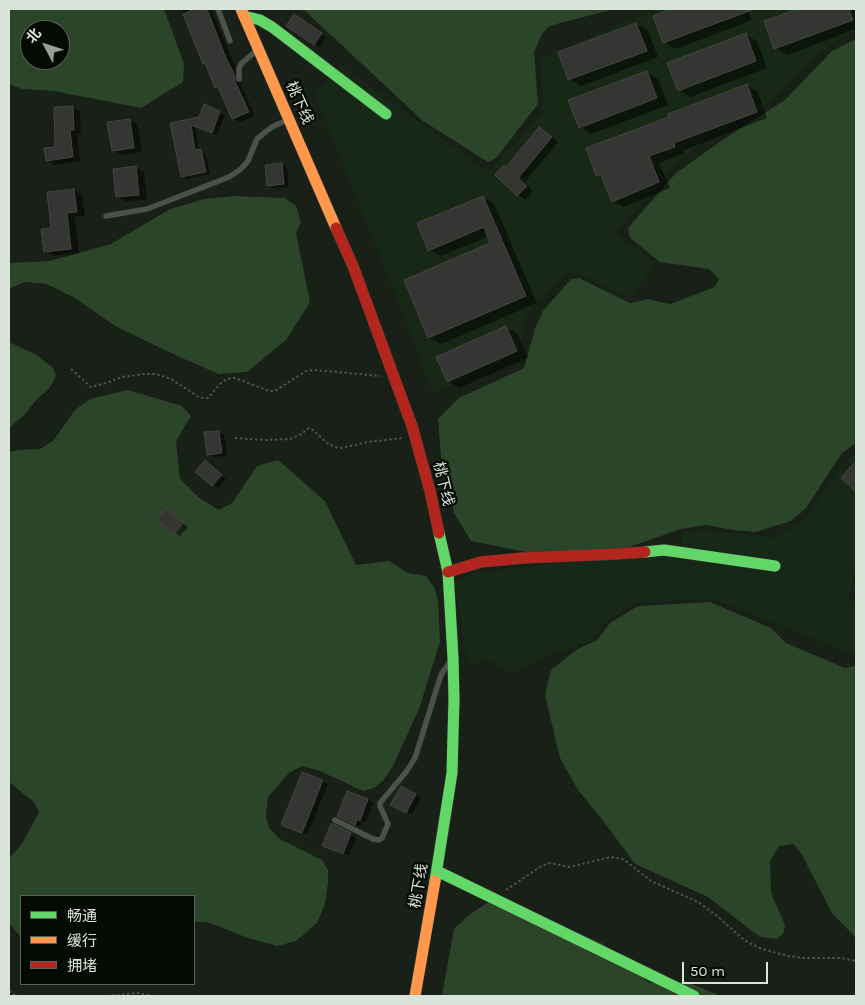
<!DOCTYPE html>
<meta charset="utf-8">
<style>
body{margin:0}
#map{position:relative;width:865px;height:1005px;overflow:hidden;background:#182018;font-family:Karla,"Noto Sans SC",sans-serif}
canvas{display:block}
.frame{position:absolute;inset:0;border:10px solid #dbe4da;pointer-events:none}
.legend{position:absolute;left:20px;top:895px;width:175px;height:90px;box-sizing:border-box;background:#050a05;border:1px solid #5b615a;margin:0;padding:6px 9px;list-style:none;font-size:15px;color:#dbe4da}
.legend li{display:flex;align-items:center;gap:10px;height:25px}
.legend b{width:25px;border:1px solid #5b615a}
.north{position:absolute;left:20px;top:20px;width:50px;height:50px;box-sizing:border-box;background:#050a05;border:1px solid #5b615a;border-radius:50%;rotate:310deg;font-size:14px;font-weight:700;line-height:20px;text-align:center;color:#dbe4da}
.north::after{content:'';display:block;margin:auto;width:18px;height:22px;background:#979f96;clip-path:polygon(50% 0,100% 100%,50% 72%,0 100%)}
.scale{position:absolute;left:682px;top:962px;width:86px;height:22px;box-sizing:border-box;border:2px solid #dbe4da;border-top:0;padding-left:6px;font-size:15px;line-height:18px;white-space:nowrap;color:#dbe4da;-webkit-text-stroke:4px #050a05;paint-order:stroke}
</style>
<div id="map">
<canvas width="865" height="1005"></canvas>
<div class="frame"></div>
<ul class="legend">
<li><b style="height:6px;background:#63d668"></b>畅通</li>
<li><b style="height:6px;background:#ff974d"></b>缓行</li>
<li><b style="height:6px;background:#b3261e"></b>拥堵</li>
</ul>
<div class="north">北</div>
<div class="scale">50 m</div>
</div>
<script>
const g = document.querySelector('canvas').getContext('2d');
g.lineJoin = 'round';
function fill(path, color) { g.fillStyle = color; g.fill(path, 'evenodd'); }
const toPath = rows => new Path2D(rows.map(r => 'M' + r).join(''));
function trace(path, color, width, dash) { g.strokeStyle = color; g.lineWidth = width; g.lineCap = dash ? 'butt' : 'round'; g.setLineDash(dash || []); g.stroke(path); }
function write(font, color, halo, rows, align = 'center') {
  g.font = font + ' Karla,"Noto Sans SC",sans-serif'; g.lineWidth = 4.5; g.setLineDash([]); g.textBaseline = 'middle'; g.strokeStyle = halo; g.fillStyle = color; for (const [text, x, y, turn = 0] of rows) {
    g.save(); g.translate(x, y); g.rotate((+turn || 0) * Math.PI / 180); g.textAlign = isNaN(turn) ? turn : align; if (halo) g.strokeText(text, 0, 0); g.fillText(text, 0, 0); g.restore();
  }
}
const built = toPath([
 [656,9,856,9,856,31,827,47,761,111,702,141,671,169,616,234,656,262,630,299,571,270,526,316,520,353,433,393,401,309,314,93,340,65,489,172,542,113,542,58],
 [856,453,856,569,848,599,856,602,856,656,713,599,637,603,606,621,595,640,546,657,511,674,489,661,467,665,455,584,471,573,682,549,682,532,705,529,774,538,803,520,843,465]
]);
const green = toPath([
 [9,9,164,9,184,64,183,82,141,108,54,91,22,89,9,84],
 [30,30,60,30,60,60,30,60],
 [303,9,614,9,549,26,542,34,534,52,538,104,496,158,488,162,423,121],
 [856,39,856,443,842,453,806,508,791,521,756,532,733,530,706,525,681,529,626,548,531,553,471,541,454,513,441,455,438,419,459,398,524,368,535,329,543,311,571,279,579,278,630,303,647,299,670,304,715,287,719,279,709,269,660,262,630,238,628,228,676,173,724,139,785,100,832,51],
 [235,196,285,198,296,206,301,222,296,233,310,302,286,340,247,372,219,374,173,354,115,326,75,298,47,284,25,282,9,289,9,263,50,261,111,244,170,209,204,199],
 [9,342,37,355,53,368,56,375,52,384,48,390,38,398,25,414,9,428],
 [128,390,182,406,191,416,176,441,180,479,198,497,219,510,232,503,257,466,278,460,325,501,356,565,389,561,408,573,426,576,434,587,438,600,440,642,419,709,393,766,383,781,374,788,363,791,320,771,302,766,289,773,268,797,266,816,269,828,280,839,322,860,328,870,328,883,325,904,317,923,296,941,277,946,248,938,207,922,194,922,194,896,21,896,21,937,9,923,9,858,22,844,39,812,34,802,9,782,9,452,18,450,40,449,53,441,75,410,90,399],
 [710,602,771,628,786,643,845,668,856,666,856,938,832,913,802,855,794,844,779,846,770,861,771,893,785,925,783,934,777,939,760,937,708,897,635,864,607,826,578,790,560,758,545,695,551,670,576,650,597,640,610,623,638,606],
 [487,903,514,904,603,944,649,983,687,982,721,996,442,996,454,929,469,915]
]);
const shadow = toPath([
 [182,9,211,9,241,80,241,85,255,116,240,122,233,118,220,89,216,87,207,65,204,63],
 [674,9,748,9,752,20,676,49,664,42,654,16],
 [801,9,856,9,856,29,787,55,775,48,765,22],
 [299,19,326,37,319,47,314,44],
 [636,24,648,31,658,57,581,86,569,79],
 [746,35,757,41,767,68,690,97,679,90],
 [647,72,658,79,668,105,591,134,580,127],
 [747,85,758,92,767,118,684,150,685,153,659,163,670,188,624,207,613,201,604,179,597,175,671,118],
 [205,106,225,115,217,135,195,126,199,151,206,154,210,174,187,179,182,176,172,124,200,119],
 [73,107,80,111,81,133,77,133,80,161,54,165,47,160,57,148],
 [130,120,138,125,142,152,121,155,113,150],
 [540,128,547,133,558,142,525,182,533,191,525,200,518,195,496,175,507,168],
 [282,164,287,168,289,187,274,188,269,185],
 [136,167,144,172,147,199,126,202,117,197],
 [74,190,82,195,85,216,75,217,79,253,53,256,45,251,52,229],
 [483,197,494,204,537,303,441,344,429,338,406,280,492,243,489,236,441,256,429,250],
 [506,327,518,334,528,358,459,388,448,381],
 [219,432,224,435,227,456,213,457,208,454],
 [210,465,226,479,218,488,197,471],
 [166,510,188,527,180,536,158,519],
 [303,774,328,784,307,835,282,824],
 [401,788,421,798,412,815,392,804],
 [368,800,373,803,365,823,362,821,360,827,344,819],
 [331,826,356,837,349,856,329,848]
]);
const building = toPath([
 [195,9,207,9,226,58,235,76,235,81,249,112,232,119,218,87,215,88,205,63,203,64,183,14,195,9],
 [671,9,752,9,752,10,663,43,653,16,671,9],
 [797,9,849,9,853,20,774,49,764,21,797,9],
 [294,14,322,33,314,45,286,26,294,14],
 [636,23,647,51,568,80,558,52,636,23],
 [746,33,756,61,678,91,667,63,746,33],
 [647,71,657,98,579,128,568,100,647,71],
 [747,84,757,112,674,143,675,147,649,156,659,182,612,202,601,175,596,176,586,148,669,117,668,114,747,84],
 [204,104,220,111,212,133,191,125,195,150,201,149,206,172,181,177,170,123,199,117,204,104],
 [73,106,74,130,70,130,73,157,46,161,44,148,55,147,54,107,73,106],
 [130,119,134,148,112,151,107,122,130,119],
 [539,127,552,137,518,178,527,186,517,196,495,175,504,165,506,167,539,127],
 [282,163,284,184,267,186,265,165,282,163],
 [136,166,139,195,116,197,113,169,136,166],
 [74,189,77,212,67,213,71,249,44,252,41,229,51,228,47,192,74,189],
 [483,196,526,296,428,338,404,280,490,243,484,227,428,251,417,223,483,196],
 [506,326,517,351,447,382,436,357,506,326],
 [219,431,222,453,207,455,204,432,219,431],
 [205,460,222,475,212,486,195,472,205,460],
 [856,461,856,492,841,478,856,461],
 [166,508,183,523,174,534,156,520,166,508],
 [302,772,323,780,302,833,281,825,302,772],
 [401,786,416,794,406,813,390,805,401,786],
 [347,791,368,799,360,821,357,819,355,825,337,816,347,791],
 [331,824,334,824,351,833,343,854,322,846,331,824]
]);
const path = toPath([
 [71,369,91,387,106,383,122,377,144,374,156,374,171,379,199,397,204,398,208,398,221,383,227,379,235,378,269,391,275,391,306,371,315,370,380,376],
 [235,438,266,440,290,439,302,434,306,430,309,428,313,430,327,443,335,447,341,448,368,442,403,438],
 [506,890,540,867,549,863,570,867,611,857,623,859,651,881,698,902,716,915,744,940,762,949,788,956,804,958,841,958,856,961],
 [9,991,15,995,20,996],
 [107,996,138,993,154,996]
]);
const lane = toPath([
 [218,9,230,41],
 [239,79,239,69,241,64,258,49],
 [106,216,147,209,229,177,241,169,248,161,257,139,264,133,272,127,289,119],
 [335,820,373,839,379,840,382,838,388,824,380,806,380,803,406,772,415,758,439,681,442,673,450,662]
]);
const fast = toPath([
 [244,16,260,20,272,27,386,114],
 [645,552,664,550,775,566],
 [437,871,694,996],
 [435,881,452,773,454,699,453,658,448,572,439,533]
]);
const slow = toPath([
 [241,9,336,228],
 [415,996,435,881]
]);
const jam = toPath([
 [336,228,353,266,412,426,430,491,439,533],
 [448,572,481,562,523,558,616,554,645,552]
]);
const streetNames = [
 ["桃下线",299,103,66],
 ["桃下线",443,484,76],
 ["桃下线",419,886,-80]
];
fill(built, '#172816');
fill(green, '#2a4528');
fill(shadow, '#0007');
fill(building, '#353533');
trace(building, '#454442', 1);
trace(lane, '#333933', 6);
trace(fast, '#333933', 12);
trace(slow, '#333933', 12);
trace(jam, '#333933', 12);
trace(path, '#4d524d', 2, [2.5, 2.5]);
trace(lane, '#4c514c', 5);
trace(fast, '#63d668', 11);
trace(slow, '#ff974d', 11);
trace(jam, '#b3261e', 11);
write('15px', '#dbe4da', '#050a05', streetNames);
</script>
